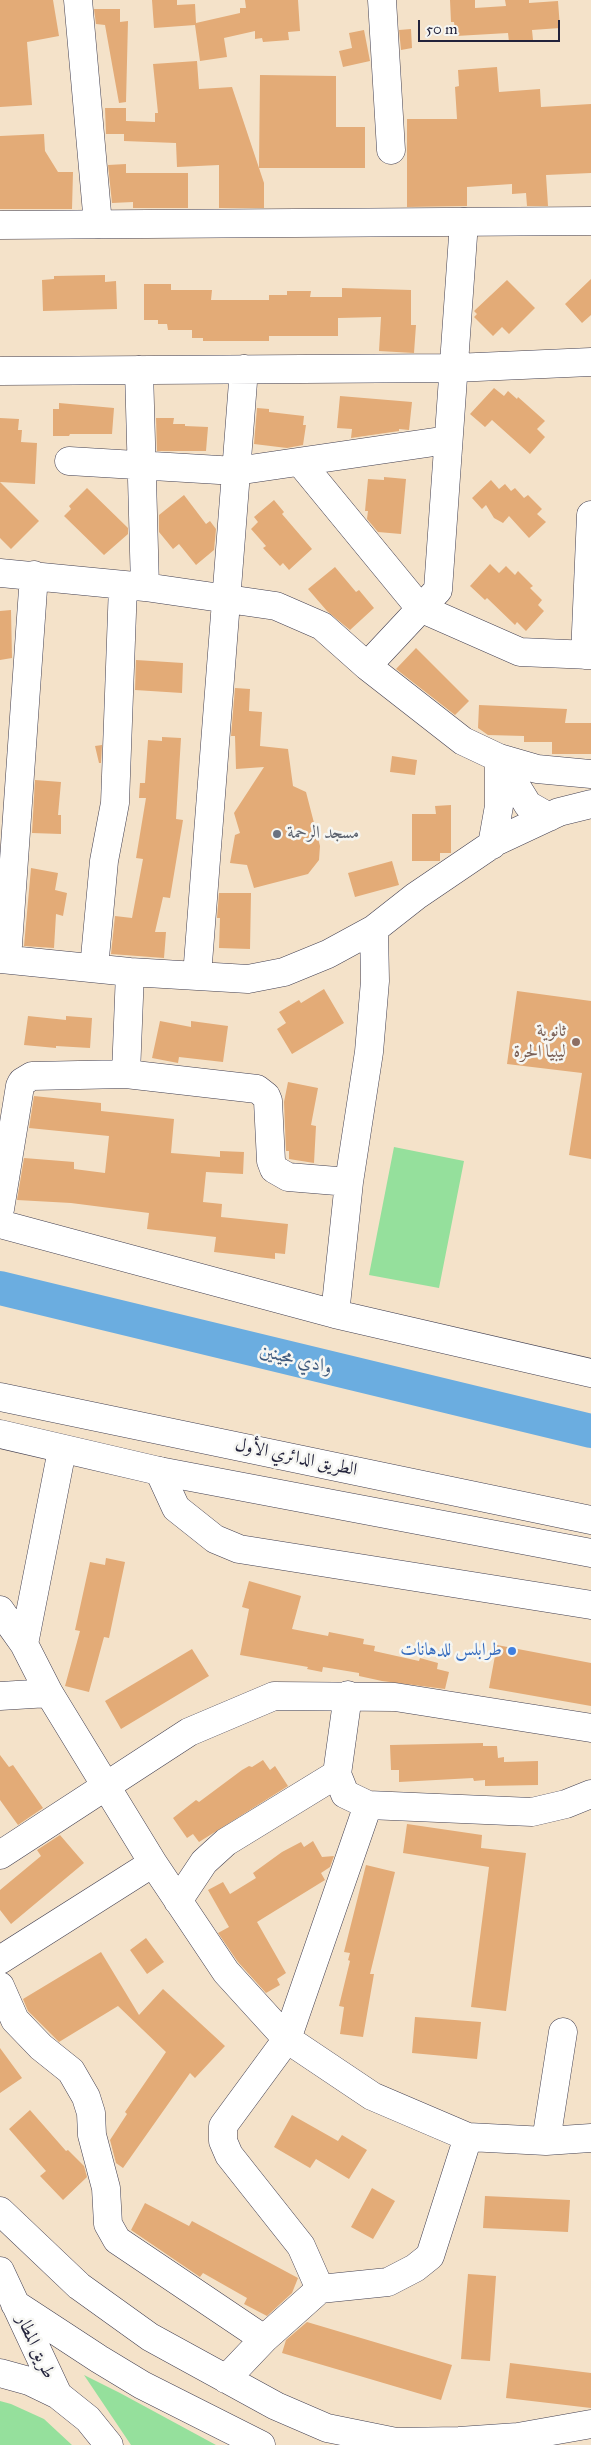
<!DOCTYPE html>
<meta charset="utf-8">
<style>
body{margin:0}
#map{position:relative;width:591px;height:2445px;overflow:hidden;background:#f4e2c9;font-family:"IM FELL Great Primer",serif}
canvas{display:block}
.scale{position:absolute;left:418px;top:20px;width:142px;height:22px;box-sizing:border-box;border:2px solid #22223b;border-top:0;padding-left:6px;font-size:15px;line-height:18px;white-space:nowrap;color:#22223b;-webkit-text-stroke:4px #f6f6f2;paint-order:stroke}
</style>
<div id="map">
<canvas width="591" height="2445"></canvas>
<div class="scale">50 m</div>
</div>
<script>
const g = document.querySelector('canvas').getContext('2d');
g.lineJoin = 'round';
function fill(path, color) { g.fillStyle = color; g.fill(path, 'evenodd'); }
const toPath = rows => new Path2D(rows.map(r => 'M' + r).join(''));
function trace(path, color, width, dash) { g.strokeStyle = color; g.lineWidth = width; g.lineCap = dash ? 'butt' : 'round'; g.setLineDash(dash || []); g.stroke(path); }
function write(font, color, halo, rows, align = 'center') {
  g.font = font + ' "IM FELL Great Primer",Amiri,serif'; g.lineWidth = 5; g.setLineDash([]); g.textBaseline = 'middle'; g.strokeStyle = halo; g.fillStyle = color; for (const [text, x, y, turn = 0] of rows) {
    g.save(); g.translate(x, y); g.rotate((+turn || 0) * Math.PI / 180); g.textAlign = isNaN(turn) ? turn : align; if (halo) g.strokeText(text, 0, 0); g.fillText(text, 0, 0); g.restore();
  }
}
const green = toPath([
 [394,1147,464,1161,439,1288,369,1275],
 [84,2375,120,2393,216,2445,131,2445],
 [0,2401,11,2404,44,2419,72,2445,0,2445]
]);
const river = toPath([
 [0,1288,591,1431]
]);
const building = toPath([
 [0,0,53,0,59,36,27,42,32,105,0,107],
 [152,0,177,0,177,5,195,4,196,23,240,13,240,8,246,8,245,0,298,0,300,31,288,32,289,40,263,42,262,38,255,39,255,31,224,38,227,57,200,61,195,25,154,28],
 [450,0,475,0,475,8,506,6,505,0,529,0,529,3,558,1,560,28,532,30,533,40,509,42,508,33,456,36,454,22,451,22],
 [94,9,120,9,120,22,128,21,126,102,119,103,105,25,96,24],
 [411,29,412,48,401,50,399,30],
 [364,30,370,61,343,67,339,51,352,48,349,33],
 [197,61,199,89,232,87,264,183,264,208,219,208,219,165,177,167,176,143,124,141,124,134,106,134,105,108,126,108,126,121,155,122,155,113,158,113,153,64],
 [497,67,499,92,540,89,541,107,591,104,591,173,546,175,548,206,527,206,526,193,512,194,512,184,467,187,467,206,407,207,407,119,457,119,455,87,459,86,458,70],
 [260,75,336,76,336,127,365,127,365,168,259,168],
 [44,134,45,151,58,172,73,172,72,209,0,209,0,136],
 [126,164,126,173,188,173,188,208,133,208,133,202,112,203,108,165],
 [105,275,105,282,116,281,117,309,43,311,42,280,54,279,54,276],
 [591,279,591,315,582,323,565,304],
 [507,280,535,308,509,334,502,327,493,336,474,317,477,314,474,311],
 [144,284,171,284,171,290,212,290,211,300,269,300,269,295,287,295,287,291,311,291,310,297,342,297,342,288,411,290,411,325,416,325,414,353,379,351,381,317,338,318,338,336,269,336,269,341,203,341,203,338,192,338,192,330,168,330,167,324,158,324,158,320,144,320],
 [494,388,504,396,508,391,517,399,518,397,545,421,537,429,545,437,530,454,492,420,485,427,470,414],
 [340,396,412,402,409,430,399,429,399,431,351,438,352,429,337,428],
 [59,403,114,408,112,434,70,434,69,436,53,436,53,409,59,409],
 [257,408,269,409,269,412,304,416,303,425,306,425,303,445,287,448,254,444],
 [0,418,19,419,18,430,22,430,21,442,37,443,35,484,0,482],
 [156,418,174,418,173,424,185,424,185,426,208,427,206,451,157,451],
 [384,477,406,479,401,534,378,532,367,519,368,511,365,511,368,479,384,480],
 [491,480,499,489,505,484,511,491,515,488,524,498,528,495,542,509,537,514,546,522,529,538,509,516,503,523,494,518,486,505,482,509,472,498],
 [0,482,39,521,11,549,0,538],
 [87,488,128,528,128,534,104,555,64,516,71,509,69,506],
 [184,495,206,524,210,521,216,529,214,550,196,565,179,544,173,549,159,532,159,515],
 [274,500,284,512,282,514,312,549,289,570,283,563,280,566,263,548,266,546,251,529,258,522,254,517],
 [490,564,499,573,506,566,515,575,518,571,533,586,530,588,542,600,538,605,544,611,526,631,517,622,515,625,487,598,485,600,470,586],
 [335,567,356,592,359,590,374,608,350,630,327,611,308,589],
 [11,610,12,658,0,660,0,611],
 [416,648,469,701,455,715,396,669],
 [136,660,183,663,182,693,135,690],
 [235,688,250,689,249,711,262,712,260,746,288,749,293,786,306,792,320,846,319,860,308,874,254,888,247,865,230,863,235,835,240,833,234,813,264,767,236,769,235,736,231,736],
 [479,705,567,709,565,723,591,723,591,754,552,754,552,742,524,742,524,736,488,735,478,728],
 [162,737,181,738,176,819,183,820,170,898,163,897,155,932,166,932,164,958,111,954,115,916,132,918,143,859,136,858,146,798,139,798,140,783,145,783,148,740,162,741],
 [102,745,101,763,99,763,95,746],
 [392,756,417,760,415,775,390,772],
 [35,780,61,782,58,815,61,815,61,834,32,833],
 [451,805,451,853,440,853,440,861,412,861,412,814,436,814,435,806],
 [392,861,399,885,355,897,348,873],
 [31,868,58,873,55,890,67,893,63,916,56,914,54,948,24,946],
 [219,893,251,893,250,949,219,948,220,918,217,918],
 [324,989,344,1023,292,1054,277,1029,286,1023,279,1012,299,1000,301,1003],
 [517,991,591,1001,591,1159,569,1155,582,1073,507,1064],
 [28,1016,66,1020,66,1016,92,1018,90,1048,56,1046,56,1048,24,1045],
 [160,1021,191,1027,191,1021,228,1026,223,1062,179,1057,178,1063,152,1058],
 [288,1082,318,1088,311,1125,316,1126,314,1163,289,1159,289,1151,286,1151,284,1102],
 [34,1096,101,1103,101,1111,174,1119,171,1153,220,1157,220,1151,244,1152,243,1174,206,1172,203,1202,222,1204,221,1217,288,1224,285,1254,275,1253,275,1259,214,1252,216,1237,147,1229,149,1213,71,1203,17,1200,24,1158,74,1162,74,1169,105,1173,109,1136,29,1128],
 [106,1558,125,1562,109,1638,104,1637,89,1692,65,1686,80,1631,75,1630,90,1562,105,1565],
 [249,1581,301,1596,292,1629,328,1636,329,1632,364,1639,363,1644,375,1646,374,1651,419,1661,420,1658,438,1663,437,1669,449,1672,445,1689,382,1681,359,1676,359,1673,323,1667,322,1672,307,1669,308,1667,240,1655,249,1609,242,1607],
 [497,1645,591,1663,591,1706,489,1688],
 [192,1649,209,1676,121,1729,105,1701],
 [483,1743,483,1746,497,1746,498,1758,504,1757,504,1762,538,1761,538,1785,485,1786,485,1780,474,1781,473,1778,399,1782,399,1770,391,1770,390,1745],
 [0,1755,9,1767,13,1765,43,1808,18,1825,0,1800],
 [263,1760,270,1770,275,1766,288,1786,199,1842,193,1834,187,1838,173,1818,196,1800,199,1802,242,1770,249,1766,252,1767],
 [407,1824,482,1835,481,1848,526,1853,506,2011,471,2007,489,1867,403,1853],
 [60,1835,84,1863,11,1924,0,1910,0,1890,41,1856,37,1850],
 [313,1841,322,1857,334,1856,330,1867,321,1873,325,1880,257,1922,286,1973,277,1979,280,1985,266,1993,238,1962,218,1933,229,1927,208,1890,223,1882,230,1894,256,1878,253,1873,282,1852,301,1842,304,1847],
 [366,1865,395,1872,370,1974,374,1974,363,2037,340,2034,344,2007,339,2006,350,1961,348,1960,350,1953,344,1952],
 [146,1938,164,1962,147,1974,130,1950],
 [101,1952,139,2015,163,1989,225,2046,195,2078,190,2073,123,2168,116,2163,110,2140,127,2114,125,2112,166,2052,118,2006,59,2042,28,2011,23,1999],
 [415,2017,481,2022,477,2059,412,2053],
 [0,2048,22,2078,0,2093],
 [30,2110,66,2151,68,2150,84,2166,87,2177,63,2200,40,2176,46,2171,9,2129],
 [292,2115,338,2141,342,2135,367,2150,349,2179,316,2159,310,2168,274,2147],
 [372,2188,395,2201,373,2239,351,2227],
 [485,2196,570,2200,568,2232,483,2228],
 [145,2203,189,2226,192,2221,298,2278,292,2293,267,2316,244,2304,247,2298,203,2273,200,2277,131,2230],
 [468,2274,496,2276,490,2361,461,2359],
 [307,2322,452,2365,441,2400,282,2353,286,2340],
 [510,2363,591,2373,591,2408,506,2398]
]);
const minor = toPath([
 [78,0,98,224],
 [382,0,391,150],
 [139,370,145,587],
 [0,371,454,368,591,362],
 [69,461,236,471,448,440],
 [300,462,420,608,520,652,591,655],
 [0,573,145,587,276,606,322,626,367,666,463,741,499,758,537,769,591,774],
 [585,655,591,515],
 [367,666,438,590,464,222],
 [499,758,528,805,549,817],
 [492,845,499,806,499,758],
 [0,959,130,972,248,979,284,972,328,954,374,929,416,896,497,841,559,812,591,804],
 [7,959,34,575],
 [94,968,104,861,115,803,123,585],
 [197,976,244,369],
 [126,1074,130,972],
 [0,1209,20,1086,22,1082,32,1076,126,1074,257,1089,266,1096,268,1101,271,1161,274,1169,288,1177,349,1182],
 [0,1224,335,1314,591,1373],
 [335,1314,349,1182,369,1052,375,981,374,929],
 [159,1471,176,1508,215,1539,239,1549,591,1605],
 [0,1610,24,1644,49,1693,153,1863,226,1972,287,2039,372,2096,468,2137,546,2141,591,2138],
 [24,1644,62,1450],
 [348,1695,337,1774,345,1794,368,1805,532,1812,566,1804,591,1794],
 [0,1696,49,1693],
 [0,1855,189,1732,274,1696,395,1697,591,1728],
 [178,1901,204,1862,226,1842,337,1774],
 [0,1960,153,1863],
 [0,1986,15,2020,41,2047,71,2071,86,2097,91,2113,92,2135,106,2188,108,2224,117,2240,264,2339],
 [546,2141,563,2032],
 [0,2211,79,2286,150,2337,276,2406,327,2428,396,2442,459,2441,518,2437,591,2424],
 [320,2289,301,2246,229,2155,223,2141,223,2126,287,2039,368,1805],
 [226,2379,264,2339,320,2289,388,2282,415,2268,430,2256,468,2137]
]);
const major = toPath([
 [0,225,591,221]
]);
const highway = toPath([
 [0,1397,591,1520],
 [0,1434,159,1471,591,1553],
 [0,2271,58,2395],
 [15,2304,99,2359,142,2385,261,2445],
 [0,2373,29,2381,58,2395,88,2419,109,2445]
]);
const markers = [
 [277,834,5,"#6b7280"],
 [576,1042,5,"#8d6e63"],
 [512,1651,5,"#3f7fe0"]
];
const worshipNames = [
 ["مسجد الرحمة",287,834]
];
const educationNames = [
 ["ثانوية",566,1032],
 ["ليبيا الحرة",566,1053]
];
const streetNames = [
 ["الطريق الدائري الأول",296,1458,12],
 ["طريق المطار",35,2347,65]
];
const shopNames = [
 ["طرابلس للدهانات",502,1651]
];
const waterNames = [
 ["وادي مجينين",296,1360,14]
];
fill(green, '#95e09c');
trace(river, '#6bade0', 34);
fill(building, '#e3ab77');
trace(minor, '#423f50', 29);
trace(major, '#423f50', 29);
trace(highway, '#423f50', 29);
trace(minor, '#fff', 28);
trace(major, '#fff', 28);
trace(highway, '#fff', 28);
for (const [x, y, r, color] of markers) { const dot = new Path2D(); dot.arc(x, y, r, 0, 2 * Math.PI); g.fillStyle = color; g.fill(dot); trace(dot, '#f6f6f2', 2); }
write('18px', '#5b616d', '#f6f6f2', worshipNames, 'left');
write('18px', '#785e54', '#f6f6f2', educationNames, 'right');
write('18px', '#22223b', '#f6f6f2', streetNames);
write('18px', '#366cbe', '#f6f6f2', shopNames, 'right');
write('italic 19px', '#3f5a7d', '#f6f6f2', waterNames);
</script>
